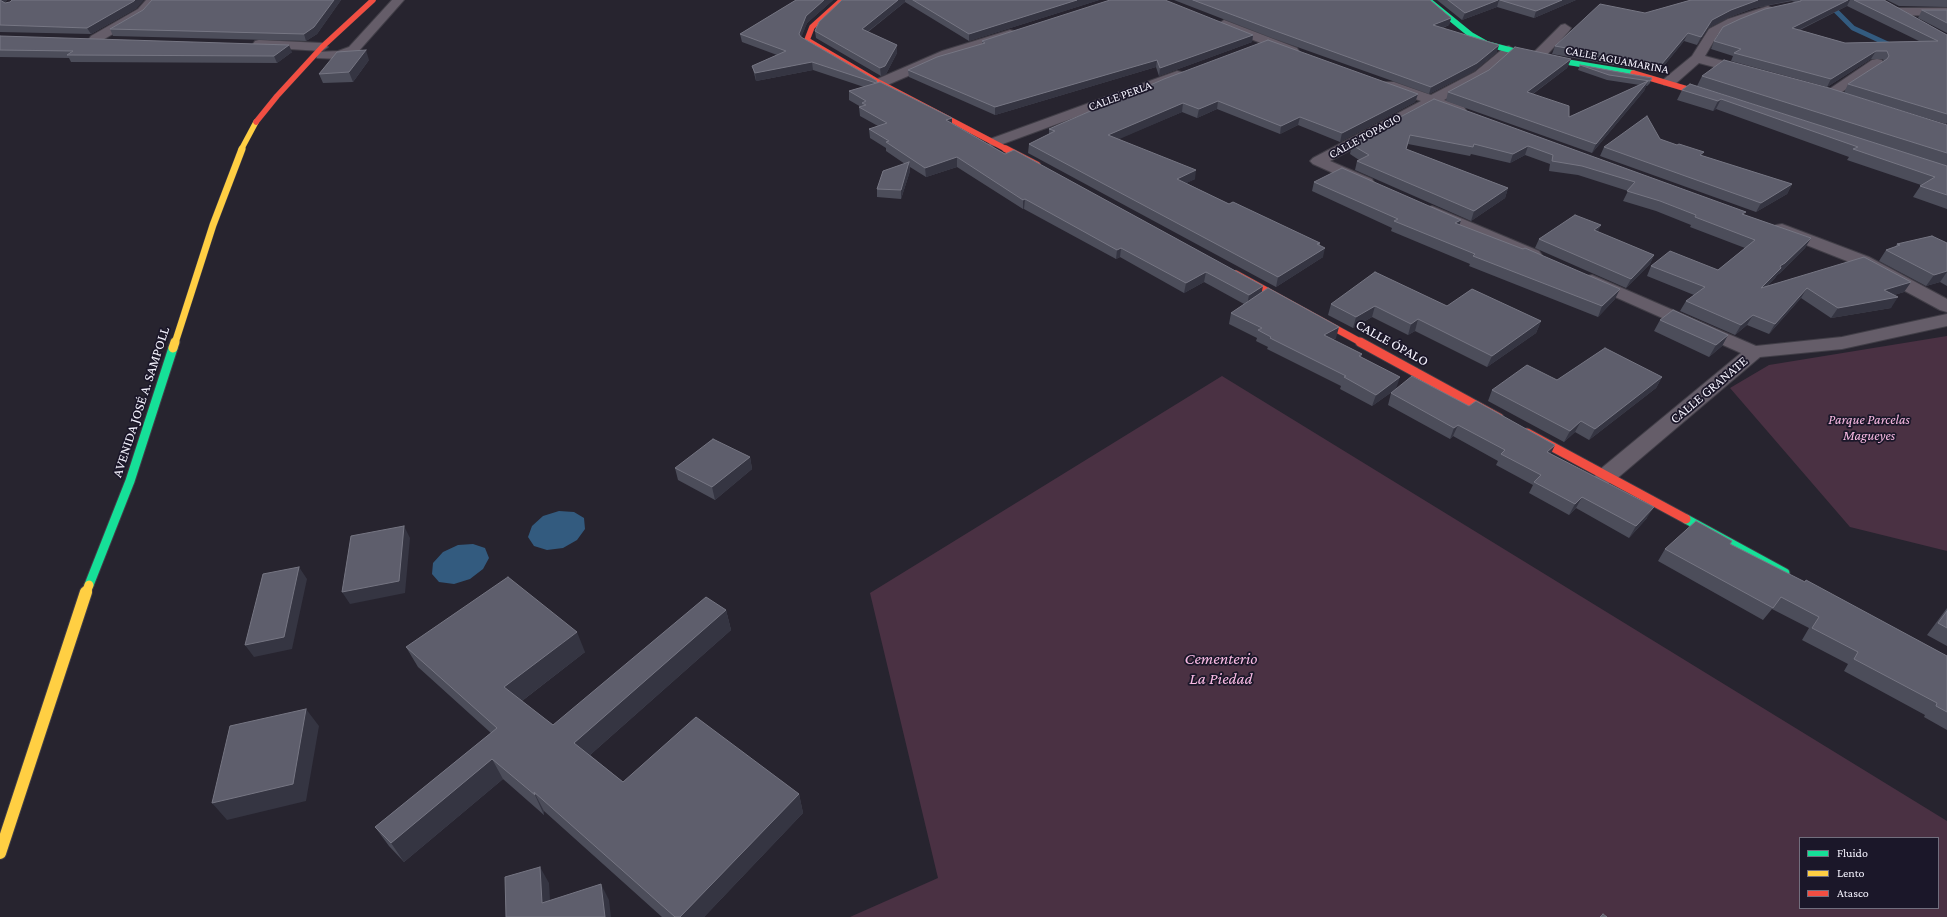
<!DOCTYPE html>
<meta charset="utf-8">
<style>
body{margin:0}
#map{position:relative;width:1947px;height:917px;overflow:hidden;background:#27242f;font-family:"Crimson Pro",serif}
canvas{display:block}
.legend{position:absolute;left:1799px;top:837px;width:140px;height:72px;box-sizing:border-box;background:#1b1729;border:1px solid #726f7e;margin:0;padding:5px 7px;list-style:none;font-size:12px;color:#f5f3fe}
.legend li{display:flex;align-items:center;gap:8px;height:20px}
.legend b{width:20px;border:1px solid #726f7e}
</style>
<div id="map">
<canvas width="1947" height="917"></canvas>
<ul class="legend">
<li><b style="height:5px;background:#16e098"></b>Fluido</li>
<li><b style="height:5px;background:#ffcf43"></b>Lento</li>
<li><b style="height:5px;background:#f24e42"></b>Atasco</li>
</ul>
</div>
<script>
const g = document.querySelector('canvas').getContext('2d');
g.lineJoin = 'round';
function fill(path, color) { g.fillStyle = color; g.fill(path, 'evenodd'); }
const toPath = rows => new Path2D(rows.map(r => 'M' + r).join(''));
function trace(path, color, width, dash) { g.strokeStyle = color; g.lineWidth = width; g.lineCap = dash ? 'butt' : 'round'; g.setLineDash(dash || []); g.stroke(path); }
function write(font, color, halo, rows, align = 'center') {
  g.font = font + ' "Crimson Pro",serif'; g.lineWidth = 3.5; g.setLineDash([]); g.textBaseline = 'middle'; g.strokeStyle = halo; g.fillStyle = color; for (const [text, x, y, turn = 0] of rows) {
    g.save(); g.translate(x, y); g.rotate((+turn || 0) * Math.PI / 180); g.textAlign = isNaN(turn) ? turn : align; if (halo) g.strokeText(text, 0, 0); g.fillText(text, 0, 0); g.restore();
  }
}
const green = toPath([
 [1947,336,1947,551,1850,527,1730,388,1769,365],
 [1222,376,1947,821,1947,917,850,917,938,878,870,593],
 [1800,838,1938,838,1938,908,1800,908]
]);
const water = toPath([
 [559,511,574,512,584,518,585,529,577,540,563,548,547,550,534,546,528,537,532,526,543,516],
 [473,544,485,548,489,558,483,569,470,579,454,584,439,582,432,574,433,563,443,552,458,545]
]);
const stream = toPath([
 [1817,0,1832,7,1853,28,1892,46]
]);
const street = toPath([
 [146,0,158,0,146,15,99,42,91,42,89,39,91,36,138,9,146,0],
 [392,0,404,0,357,53,339,59,317,58,316,55,317,52,338,51,349,47,392,0],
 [1768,6,1772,8,1774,10,1772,12,1736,25,1718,34,1705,56,1753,69,1755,72,1753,75,1748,76,1699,63,1674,85,1664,85,1662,82,1664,79,1692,56,1709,29,1728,19,1768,6],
 [1898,8,1947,8,1947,16,1894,15,1892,12,1898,8],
 [1224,20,1297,48,1299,51,1297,54,1289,54,1220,27,1218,24,1224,20],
 [1565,24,1571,28,1569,31,1542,60,1532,60,1531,57,1532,54,1561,25,1565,24],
 [1010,30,1014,31,1016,34,1014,37,952,57,885,86,880,87,875,86,873,83,875,80,942,51,1010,30],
 [259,40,322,43,328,47,322,51,255,47,253,44,255,41,259,40],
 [1509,46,1515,50,1513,53,1485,78,1444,100,1464,107,1466,110,1464,113,1459,114,1433,105,1330,161,1372,179,1374,182,1372,185,1366,187,1360,185,1313,164,1310,161,1313,158,1421,101,1384,88,1382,85,1384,82,1394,82,1431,95,1475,72,1505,47,1509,46],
 [1877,59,1882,60,1883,63,1882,66,1834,97,1824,97,1822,94,1872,60,1877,59],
 [1177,71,1182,72,1184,75,1182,78,1000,145,995,146,990,145,988,142,990,139,1177,71],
 [1432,206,1539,251,1542,255,1539,259,1533,260,1527,259,1426,214,1424,211,1426,208,1432,206],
 [1782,224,1869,257,1947,299,1947,312,1940,310,1857,265,1776,233,1774,229,1776,225,1782,224],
 [1592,275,1756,346,1842,337,1947,314,1947,326,1842,349,1760,357,1614,481,1606,484,1598,481,1595,476,1598,471,1741,353,1586,284,1583,280,1586,276,1592,275]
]);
const fastFar1 = toPath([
 [1428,0,1471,35,1487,44,1537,57,1633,73]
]);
const fast = toPath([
 [1686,519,1785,573],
 [89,585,130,481,173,348]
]);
const slowFar3 = toPath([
 [241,150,256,122]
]);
const slowFar2 = toPath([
 [175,343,213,225,242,149]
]);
const slowFar1 = toPath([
 [173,348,175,342],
 [86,593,89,585]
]);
const slow = toPath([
 [0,853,86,592]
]);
const jamFar2 = toPath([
 [842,0,812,27,807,40,880,83,1008,150],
 [1633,73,1714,97],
 [256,122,277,96,322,47,373,0]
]);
const jamFar1 = toPath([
 [1006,149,1037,165],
 [1236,274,1362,343]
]);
const jam = toPath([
 [1360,342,1499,418],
 [1527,433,1686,519]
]);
const wall = toPath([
 [0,0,7,0,4,3,137,8,91,34,0,32],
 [152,0,341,0,317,34,306,41,113,36,110,29,143,10],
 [796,0,833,0,807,23,801,37,877,81,877,83,952,123,1005,154,1262,292,1336,338,1333,340,1362,354,1361,357,1396,389,1372,406,1340,389,1341,386,1267,349,1268,347,1256,341,1257,338,1229,324,1231,313,1244,304,1204,282,1184,293,1120,257,1116,259,1024,209,1023,209,957,167,926,177,910,167,910,171,901,199,877,197,877,189,905,164,886,151,886,148,870,138,869,129,878,126,860,116,859,107,861,107,849,100,849,91,864,87,813,70,756,81,754,73,752,66,777,55,742,42,740,34],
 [842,0,1099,0,969,41,905,2,868,32,897,45,897,53,886,74,881,76,816,38,815,31],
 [1174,0,1430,0,1451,18,1449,25,1443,28,1497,52,1474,71,1429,94,1272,38],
 [1437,0,1576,0,1534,18,1497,7,1462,20],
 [1691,0,1884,0,1947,35,1947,123,1946,124,1844,93,1848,84,1884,62,1883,59,1871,59,1827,87,1731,61,1733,56,1711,49,1714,41,1795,2,1792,1,1754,8,1727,18,1708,28,1697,45,1684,41,1658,73,1552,54,1555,46,1645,13],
 [1847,6,1919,41,1845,43,1800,30],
 [1887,0,1947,0,1947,7,1899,6],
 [1922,10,1947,10,1947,33,1918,18],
 [1253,35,1252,42,1159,76,1156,67,995,115,909,77,908,70,982,44,982,41],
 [0,36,292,52,277,63,71,62,69,58,0,57],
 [1571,59,1567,68,1533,94,1569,117,1640,85,1607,80,1578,70,1580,65,1652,78,1650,83,1647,86,1646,86,1644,91,1592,153,1446,101,1448,92],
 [369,60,353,82,323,83,319,74],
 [1702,76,1947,125,1947,209,1913,197,1921,185,1847,160,1849,157,1716,109,1713,111,1677,100,1682,90,1690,84,1893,149,1697,86],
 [1164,79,1418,94,1415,102,1340,142,1298,125,1280,134,1217,109,1197,118,1182,112,1118,139,1195,179,1186,183,1229,204,1320,243,1320,246,1323,257,1276,287,1028,153,1029,144,1049,134,1049,129],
 [1434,99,1744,215,1811,238,1805,248,1780,273,1777,275,1775,278,1767,286,1911,282,1904,292,1894,295,1891,308,1831,318,1801,298,1769,334,1747,325,1735,335,1680,311,1686,301,1694,295,1647,276,1651,266,1718,270,1745,248,1690,227,1691,225,1656,211,1623,201,1628,191,1578,175,1549,171,1550,164,1525,155,1510,163,1471,154,1470,156,1408,144,1406,149,1508,188,1505,198,1471,221,1355,170,1357,161,1359,160,1350,154,1352,145,1358,143,1359,139],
 [1660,139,1702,156,1792,184,1787,194,1756,212,1600,156,1604,147],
 [1314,182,1461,220,1459,225,1615,299,1598,317,1469,266,1470,264,1391,231,1392,228,1312,191],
 [1598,232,1654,255,1650,264,1626,288,1535,248,1539,239],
 [1947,243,1947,286,1940,282,1926,286,1879,261,1886,250,1895,247,1897,244],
 [1331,304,1447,306,1541,321,1536,333,1487,367,1415,331,1408,335,1372,317,1353,328,1328,315],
 [1660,320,1728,335,1722,346,1709,357,1654,331],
 [1662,377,1656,388,1589,440,1575,432,1564,442,1488,401,1492,390,1557,380],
 [1391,393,1551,454,1647,518,1629,538,1576,508,1569,515,1529,493,1533,485,1496,465,1498,461,1453,436,1450,439,1388,405],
 [750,457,752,469,715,500,678,480,675,468],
 [1732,541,1730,544,1947,656,1947,730,1924,717,1925,715,1844,671,1848,664,1802,640,1809,628,1772,609,1763,620,1658,561,1665,549],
 [1947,608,1947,646,1927,635],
 [726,610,731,630,590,755,623,782,799,794,803,813,704,917,662,917,544,811,544,815,503,779,404,862,389,846,375,827,491,733,418,667,406,647,585,652,522,701,553,725]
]);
const shadedWall = toPath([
 [0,0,7,0,2,5],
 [135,0,144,0,137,8,91,34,87,28],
 [334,0,341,0,317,34,306,41,304,34],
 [824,0,833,0,807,23,800,41,799,34,806,16],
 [898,0,905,0,905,2,862,36,862,29],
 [1077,0,1099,0,969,41,969,34],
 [1499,0,1497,7,1462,20,1465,13],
 [1562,0,1576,0,1534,18,1536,11],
 [1758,0,1793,0,1754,8,1727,18,1708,28,1697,45,1701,37,1712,20,1731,10],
 [1848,0,1850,0,1847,6,1788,35,1792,28],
 [1451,18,1449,25,1431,32,1433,25],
 [1688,33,1684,41,1658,73,1661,65],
 [1253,35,1252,42,1159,76,1160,68],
 [289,45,292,52,277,63,274,56],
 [897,45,897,53,886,74,881,76,880,68],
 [1499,45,1497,52,1474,71,1429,94,1431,87],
 [366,50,369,60,353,82,349,72],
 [1876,51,1871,59,1827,87,1831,79],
 [1571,59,1567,68,1523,101,1527,92],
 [1157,60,1156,67,995,115,995,107],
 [812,62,813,70,756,81,755,73],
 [1648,81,1644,91,1592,153,1596,144],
 [1418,94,1415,102,1340,142,1342,133],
 [1721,99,1716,109,1713,111,1718,101],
 [1218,101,1217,109,1197,118,1199,109],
 [1183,103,1182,112,1108,144,1108,135],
 [1300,117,1298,125,1280,134,1281,126],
 [952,118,952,127,946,120],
 [1528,146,1525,155,1510,163,1513,154],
 [957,157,957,167,926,177,925,168],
 [909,162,910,171,901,199,901,190],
 [1196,170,1195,179,1176,188,1177,179],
 [1792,184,1787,194,1756,212,1761,203],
 [1508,188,1505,198,1471,221,1474,211],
 [1025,199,1024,209,1023,209,1023,200],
 [1461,220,1458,230,1455,223],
 [1601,225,1597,234,1594,230],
 [1811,238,1805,248,1780,273,1777,275,1775,278,1755,298,1761,288,1780,266],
 [1121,248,1120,257,1116,259,1117,250],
 [1325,248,1323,257,1276,287,1278,277],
 [1654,255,1650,264,1626,288,1631,279],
 [1947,271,1947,272,1940,282,1926,286,1934,275],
 [1206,272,1204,282,1184,293,1186,283],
 [1911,282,1904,292,1878,300,1884,290],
 [1263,286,1261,296,1247,305,1249,295],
 [1807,288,1801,298,1769,334,1775,324],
 [1620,289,1615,299,1598,317,1602,306],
 [1898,297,1891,308,1831,318,1838,308],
 [1375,306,1372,317,1353,328,1356,317],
 [1753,315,1747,325,1735,335,1741,325],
 [1418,319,1415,331,1408,335,1411,324],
 [1541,321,1536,333,1487,367,1492,356],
 [1339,327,1336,338,1321,346,1324,335],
 [1728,335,1722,346,1709,357,1716,345],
 [1400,377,1396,389,1372,406,1376,395],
 [1662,377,1656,388,1589,440,1595,429],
 [1581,421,1575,432,1564,442,1570,431],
 [1458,425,1453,436,1450,439,1454,428],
 [1555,445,1550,456,1547,452],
 [750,457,752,469,715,500,712,487],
 [1582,497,1576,508,1569,515,1575,504],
 [1654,507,1647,518,1629,538,1636,526],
 [404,526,410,538,405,593,350,604,342,592],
 [299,567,307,579,292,649,254,657,245,645],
 [726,610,731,630,582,762,574,743],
 [577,632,585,652,514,707,504,687],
 [306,709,319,726,306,801,227,820,212,803],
 [492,759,503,779,404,862,391,843],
 [534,792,544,811,544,815,535,795],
 [799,794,803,813,704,917,680,917],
 [540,867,549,883,551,917,542,903],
 [601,884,609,900,611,917,605,917]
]);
const building = toPath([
 [0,0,5,3,10,2,12,0,135,0,134,1,87,28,0,25,0,0],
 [152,0,334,0,314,27,304,34,110,29,143,10,152,0],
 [796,0,824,0,806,16,799,34,801,37,877,81,876,83,812,62,755,73,752,66,786,51,740,34,796,0],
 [842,0,898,0,862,29,897,45,885,66,880,68,815,31,819,22,842,0],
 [913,0,1077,0,969,34,913,0],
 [1110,0,1165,0,1253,35,1160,68,1157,60,995,107,908,70,937,57,985,43,982,41,1110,0],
 [1193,0,1430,0,1451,18,1433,25,1499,45,1477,63,1431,87,1273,30,1193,0],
 [1448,0,1498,0,1465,13,1448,0],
 [1500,0,1562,0,1536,11,1500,0],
 [1691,0,1758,0,1731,10,1712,20,1701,37,1688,33,1661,65,1555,46,1600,4,1645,13,1691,0],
 [1801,0,1848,0,1792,28,1845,43,1938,41,1854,0,1884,0,1947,35,1947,114,1848,84,1887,59,1889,56,1887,51,1876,51,1831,79,1734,53,1741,49,1714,41,1723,27,1740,19,1765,9,1801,1,1801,0],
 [1922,10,1947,10,1947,23,1922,10],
 [0,36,289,45,274,56,67,55,73,51,0,50,0,36],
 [1268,40,1418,94,1342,133,1300,117,1281,126,1218,101,1199,109,1183,103,1108,135,1196,170,1177,179,1229,204,1233,202,1320,243,1317,244,1325,248,1278,277,1029,144,1055,131,1049,129,1164,79,1268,40],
 [1515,47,1571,59,1527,92,1569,106,1569,117,1648,81,1596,144,1448,92,1489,70,1515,47],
 [366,50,349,72,319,74,337,52,366,50],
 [1724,60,1829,88,1947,125,1947,153,1702,76,1724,60],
 [1580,65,1652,78,1650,81,1609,75,1580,65],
 [880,82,952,118,946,120,1005,154,1014,150,1263,286,1249,295,1206,272,1186,283,1121,248,1117,250,1025,199,1023,200,957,157,925,168,886,142,889,141,869,129,887,123,859,107,866,105,862,103,866,101,849,91,880,82],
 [1690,84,1947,166,1947,195,1920,186,1935,177,1853,149,1858,147,1721,99,1718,101,1682,90,1690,84],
 [1434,99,1746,212,1742,214,1811,238,1785,263,1780,266,1781,268,1761,288,1864,257,1911,282,1884,290,1898,297,1838,308,1807,288,1775,324,1753,315,1741,325,1686,301,1705,287,1651,266,1670,251,1718,270,1755,240,1695,217,1696,215,1660,201,1627,191,1635,182,1582,166,1552,161,1553,155,1528,146,1513,154,1474,144,1473,147,1410,135,1406,149,1508,188,1474,211,1357,161,1369,155,1352,145,1362,140,1359,139,1434,99],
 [1647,116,1660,139,1677,145,1679,144,1704,152,1700,155,1792,184,1761,203,1604,147,1647,116],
 [909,162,901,190,877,189,883,171,909,162],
 [1342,168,1461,220,1455,223,1523,249,1525,248,1620,289,1602,306,1473,256,1475,254,1394,221,1398,219,1314,182,1342,168],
 [1575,215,1601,225,1594,230,1654,255,1631,279,1539,239,1575,215],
 [1932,236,1947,243,1947,271,1934,275,1886,250,1900,245,1897,244,1932,236],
 [1375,272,1447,306,1472,289,1541,321,1492,356,1418,319,1411,324,1375,306,1356,317,1331,304,1375,272],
 [1268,288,1339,327,1324,335,1362,354,1359,356,1400,377,1376,395,1344,377,1346,376,1270,338,1271,337,1258,330,1262,328,1231,313,1268,288],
 [1673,310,1728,335,1716,345,1660,320,1673,310],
 [1605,348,1662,377,1595,429,1581,421,1570,431,1492,390,1527,365,1557,380,1605,348],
 [1412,376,1469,406,1476,401,1555,445,1547,452,1654,507,1636,526,1582,497,1575,504,1534,482,1541,475,1501,454,1505,450,1458,425,1454,428,1391,393,1412,376],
 [713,439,750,457,712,487,675,468,713,439],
 [1696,521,1732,541,1730,544,1805,582,1806,580,1947,656,1947,712,1936,706,1937,703,1854,659,1858,652,1812,628,1819,617,1781,597,1773,608,1665,549,1696,521],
 [404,526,399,581,342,592,351,536,404,526],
 [299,567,284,637,245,645,263,574,299,567],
 [508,577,577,632,504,687,553,725,706,597,726,610,574,743,623,782,696,717,799,794,680,917,675,917,534,792,535,795,492,759,391,843,375,827,497,728,406,647,508,577],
 [1947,611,1947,628,1938,623,1947,611],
 [306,709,293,784,212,803,230,726,306,709],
 [540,867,542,903,601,884,605,917,506,917,505,877,540,867],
 [1603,914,1607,917,1600,917,1603,914]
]);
const farStreetnames = [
 ["CALLE AGUAMARINA",1617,60,11],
 ["CALLE PERLA",1120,96,-20],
 ["CALLE TOPACIO",1365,136,-29]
];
const streetNames = [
 ["CALLE ÓPALO",1392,343,29],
 ["CALLE GRANATE",1709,390,-40],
 ["AVENIDA JOSÉ A. SAMPOLL",141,402,-72]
];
const parkNames = [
 ["Parque Parcelas",1869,420],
 ["Magueyes",1869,436]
];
const nearParknames = [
 ["Cementerio",1221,659],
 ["La Piedad",1221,679]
];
fill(green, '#4a3143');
fill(water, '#335b7f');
trace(stream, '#335b7f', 5);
trace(street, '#413e47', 2);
trace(fastFar1, '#413e47', 6);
trace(fast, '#413e47', 11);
trace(slowFar3, '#413e47', 6);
trace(slowFar2, '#413e47', 8);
trace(slowFar1, '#413e47', 11);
trace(slow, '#413e47', 14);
trace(jamFar2, '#413e47', 6);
trace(jamFar1, '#413e47', 8);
trace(jam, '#413e47', 11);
fill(street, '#655d69');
trace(fastFar1, '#16e098', 5.5);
trace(fast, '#16e098', 9);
trace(slowFar3, '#ffcf43', 5.5);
trace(slowFar2, '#ffcf43', 7);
trace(slowFar1, '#ffcf43', 9);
trace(slow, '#ffcf43', 12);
trace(jamFar2, '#f24e42', 5.5);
trace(jamFar1, '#f24e42', 7);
trace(jam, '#f24e42', 9);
fill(wall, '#4c4d5a');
fill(shadedWall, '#353542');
fill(building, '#5e5e6c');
trace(building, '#767683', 1);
write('12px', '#f5f3fe', '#1b1729', farStreetnames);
write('14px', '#f5f3fe', '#1b1729', streetNames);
write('italic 14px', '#f8bae3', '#1b1729', parkNames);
write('italic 17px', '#f8bae3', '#1b1729', nearParknames);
</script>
